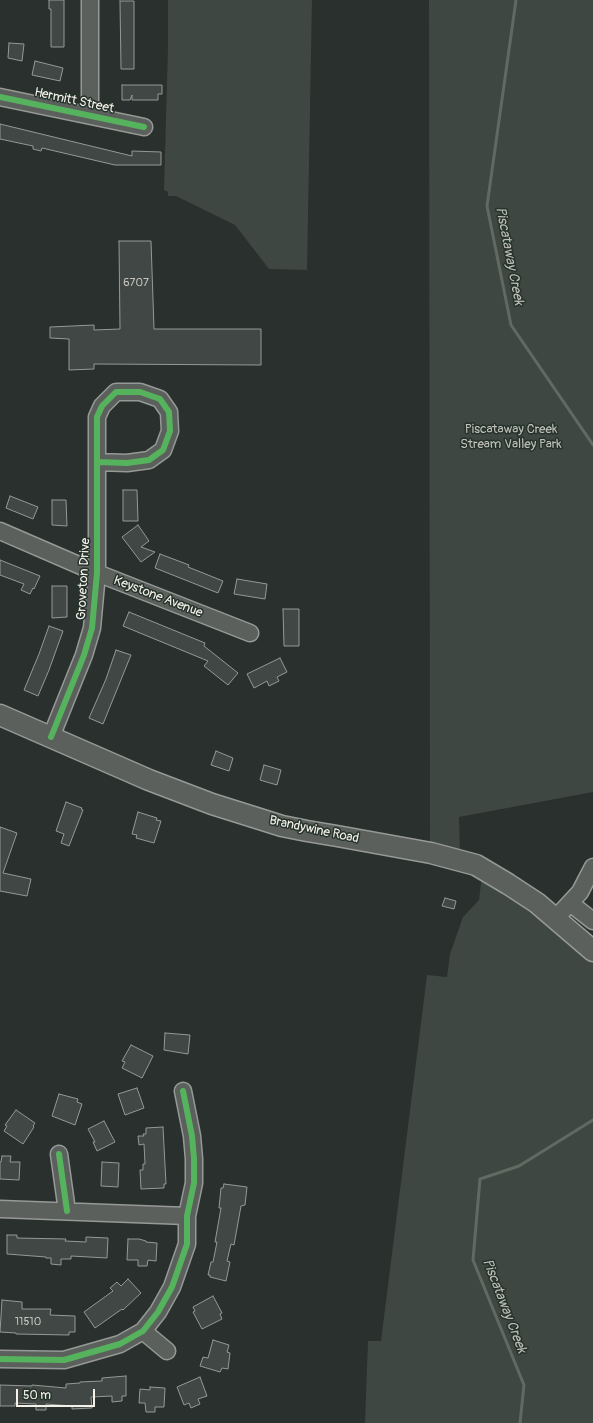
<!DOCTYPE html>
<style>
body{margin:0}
#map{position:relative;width:593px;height:1423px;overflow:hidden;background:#29302d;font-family:Pangolin,sans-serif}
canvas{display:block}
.scale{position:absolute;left:16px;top:1389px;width:79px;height:18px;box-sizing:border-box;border:2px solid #f4f1e8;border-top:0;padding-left:5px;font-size:12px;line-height:14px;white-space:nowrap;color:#f4f1e8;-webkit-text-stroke:3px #26332d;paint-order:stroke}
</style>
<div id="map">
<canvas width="593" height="1423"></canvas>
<div class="scale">50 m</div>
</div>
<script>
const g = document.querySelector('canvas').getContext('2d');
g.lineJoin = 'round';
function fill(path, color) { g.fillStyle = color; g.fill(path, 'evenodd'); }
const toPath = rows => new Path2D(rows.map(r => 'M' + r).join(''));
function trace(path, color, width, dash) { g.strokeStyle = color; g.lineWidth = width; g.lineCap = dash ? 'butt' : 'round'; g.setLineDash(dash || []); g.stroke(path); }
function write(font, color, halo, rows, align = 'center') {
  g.font = font + ' Pangolin,sans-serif'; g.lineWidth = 3; g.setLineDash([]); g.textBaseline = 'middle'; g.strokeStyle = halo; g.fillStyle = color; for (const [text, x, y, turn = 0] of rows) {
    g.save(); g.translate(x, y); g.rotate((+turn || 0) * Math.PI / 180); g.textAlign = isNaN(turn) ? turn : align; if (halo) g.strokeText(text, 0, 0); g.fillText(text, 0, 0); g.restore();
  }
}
const green = toPath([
 [168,0,312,0,307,270,269,269,235,225,176,196,168,196,168,192,164,190,168,47],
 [429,0,593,0,593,792,459,817,460,851,430,844],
 [482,875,494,880,593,958,593,1423,365,1423,368,1341,381,1341,427,975,447,977,450,954,463,917,479,900]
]);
const stream = toPath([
 [516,0,487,206,511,325,593,445],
 [520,1423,524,1385,473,1260,480,1179,519,1166,593,1120]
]);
const building = toPath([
 [49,0,64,0,64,47,51,47,51,9,49,9,49,0],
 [120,1,134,1,134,69,121,69,120,1],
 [9,43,24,44,22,61,8,58,9,43],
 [35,61,63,68,60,81,32,75,35,61],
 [122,85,162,85,162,94,158,94,158,100,132,100,132,95,130,100,122,100,122,85],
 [0,124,132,156,132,151,161,152,161,165,115,165,42,148,41,151,33,149,33,146,0,139,0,124],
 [119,241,151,241,154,329,261,329,261,365,94,364,94,369,69,370,69,339,50,338,50,327,94,325,94,330,120,329,119,241],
 [123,490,137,490,138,521,123,521,123,490],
 [10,496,38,507,33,519,6,508,10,496],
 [52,500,66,500,67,526,52,525,52,500],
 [138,525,149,541,141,547,155,552,141,562,122,537,138,525],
 [160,554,189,565,188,567,223,581,218,593,155,568,160,554],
 [0,560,40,576,34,589,33,588,30,594,21,590,24,584,0,575,0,560],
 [237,579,267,584,265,599,234,594,237,579],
 [52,586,67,586,67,617,52,618,52,586],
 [283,609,299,609,299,646,284,646,283,609],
 [129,612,205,643,204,646,238,673,228,685,204,666,208,661,123,626,129,612],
 [49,626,63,631,49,670,38,696,24,690,39,654,49,626],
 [116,650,131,655,103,724,89,718,106,679,116,650],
 [280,658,287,672,277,677,279,681,269,686,267,681,254,688,247,674,280,658],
 [216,751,233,758,229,771,211,765,216,751],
 [264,765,281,770,277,785,260,780,264,765],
 [66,802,82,808,81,809,83,810,69,846,61,843,64,834,56,831,66,802],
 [138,812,157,818,156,820,161,821,154,843,136,838,137,835,132,834,138,812],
 [0,827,17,833,3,873,31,879,27,896,0,891,0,827],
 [445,898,456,901,454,909,442,906,445,898],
 [165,1033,190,1035,188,1054,164,1050,165,1033],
 [131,1045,153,1056,142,1078,122,1068,125,1062,122,1061,131,1045],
 [137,1088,144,1108,125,1115,118,1094,137,1088],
 [59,1094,78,1099,77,1102,82,1104,75,1125,52,1116,59,1094],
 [16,1110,35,1123,33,1126,34,1127,23,1144,4,1131,7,1126,5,1125,16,1110],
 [104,1121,115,1142,97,1151,93,1142,95,1142,88,1129,104,1121],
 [163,1127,166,1184,164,1184,164,1188,141,1189,140,1170,143,1170,143,1164,145,1164,144,1144,139,1145,138,1136,144,1136,143,1134,146,1134,146,1128,163,1127],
 [2,1156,11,1156,10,1162,20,1162,19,1180,0,1179,0,1162,1,1162,2,1156],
 [102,1162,119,1163,118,1187,101,1186,102,1162],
 [224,1184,247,1187,245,1205,241,1206,234,1245,231,1244,227,1261,230,1262,226,1281,210,1277,210,1275,208,1275,211,1262,213,1262,217,1242,215,1242,221,1208,219,1208,221,1188,223,1188,224,1184],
 [7,1235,17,1235,17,1238,66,1239,65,1241,86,1242,86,1237,108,1238,107,1258,71,1256,71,1259,61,1259,61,1265,51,1264,51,1258,46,1258,46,1257,7,1254,7,1235],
 [128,1239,139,1239,146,1241,146,1242,157,1243,156,1261,148,1260,147,1266,138,1266,138,1260,127,1260,128,1239],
 [128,1279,141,1293,123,1310,122,1309,95,1328,84,1312,113,1291,110,1288,117,1282,121,1286,128,1279],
 [213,1296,222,1313,220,1314,222,1319,202,1329,193,1312,195,1311,193,1307,213,1296],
 [2,1300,22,1302,22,1309,51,1309,50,1315,75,1316,75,1332,69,1332,69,1335,16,1334,16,1333,0,1332,2,1300],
 [213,1340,229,1345,227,1352,230,1353,228,1369,222,1368,220,1372,200,1366,203,1357,208,1358,213,1340],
 [126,1376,126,1396,122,1396,122,1401,112,1402,112,1396,91,1397,92,1408,72,1409,72,1406,46,1404,46,1410,36,1410,36,1404,15,1403,15,1406,0,1406,0,1385,32,1386,32,1385,66,1388,66,1384,80,1383,80,1382,102,1381,102,1378,126,1376],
 [200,1377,207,1396,198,1399,200,1404,191,1408,189,1403,184,1405,177,1387,200,1377],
 [150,1387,165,1388,164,1407,155,1407,155,1412,146,1412,145,1403,139,1403,140,1389,150,1390,150,1387]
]);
const minor = toPath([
 [0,97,144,127],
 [90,115,90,0],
 [0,531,97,573,250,633],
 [51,737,84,655,92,628,97,573,97,417,102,406,116,392,140,392,160,399,169,412,170,431,163,450,149,460,127,463,97,462],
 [570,903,593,921],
 [555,919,580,892,593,867],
 [59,1154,67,1211],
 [0,1209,187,1216],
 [143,1331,167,1351],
 [0,1359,64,1360,120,1344,143,1331,158,1312,172,1287,187,1244,187,1216,194,1183,194,1159,192,1136,183,1091]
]);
const major = toPath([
 [0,715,149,780,212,804,282,826,307,831,337,836,431,853,476,865,508,884,537,903,593,951]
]);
const cycleway = toPath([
 [0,97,144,127],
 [51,737,84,655,92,628,97,573,97,417,102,406,116,392,140,392,160,399,169,412,170,431,163,450,149,460,127,463,97,462],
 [59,1154,67,1211],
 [0,1359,64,1360,120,1344,143,1331,158,1312,172,1287,187,1244,187,1216,194,1183,194,1159,192,1136,183,1091]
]);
const numberNames = [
 ["6707",136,283],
 ["11510",28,1322]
];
const streetNames = [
 ["Hermitt Street",74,101,12],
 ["Groveton Drive",84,579,-87],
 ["Keystone Avenue",158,597,21],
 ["Brandywine Road",314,830,12]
];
const parkNames = [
 ["Piscataway Creek",511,430],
 ["Stream Valley Park",511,445]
];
const waterNames = [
 ["Piscataway Creek",509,256,79],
 ["Piscataway Creek",504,1306,69]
];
fill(green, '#3e4742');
trace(stream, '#616963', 3);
fill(building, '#414744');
trace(building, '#969996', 1);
trace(minor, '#969996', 19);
trace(major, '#969996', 23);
trace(minor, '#5c605c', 16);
trace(major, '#5c605c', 20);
trace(cycleway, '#56b35d', 6);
write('11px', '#c7c6bf', null, numberNames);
write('13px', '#f4f1e8', '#26332d', streetNames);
write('13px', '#bebfb7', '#26332d', parkNames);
write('italic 14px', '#bcbdb5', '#26332d', waterNames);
</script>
